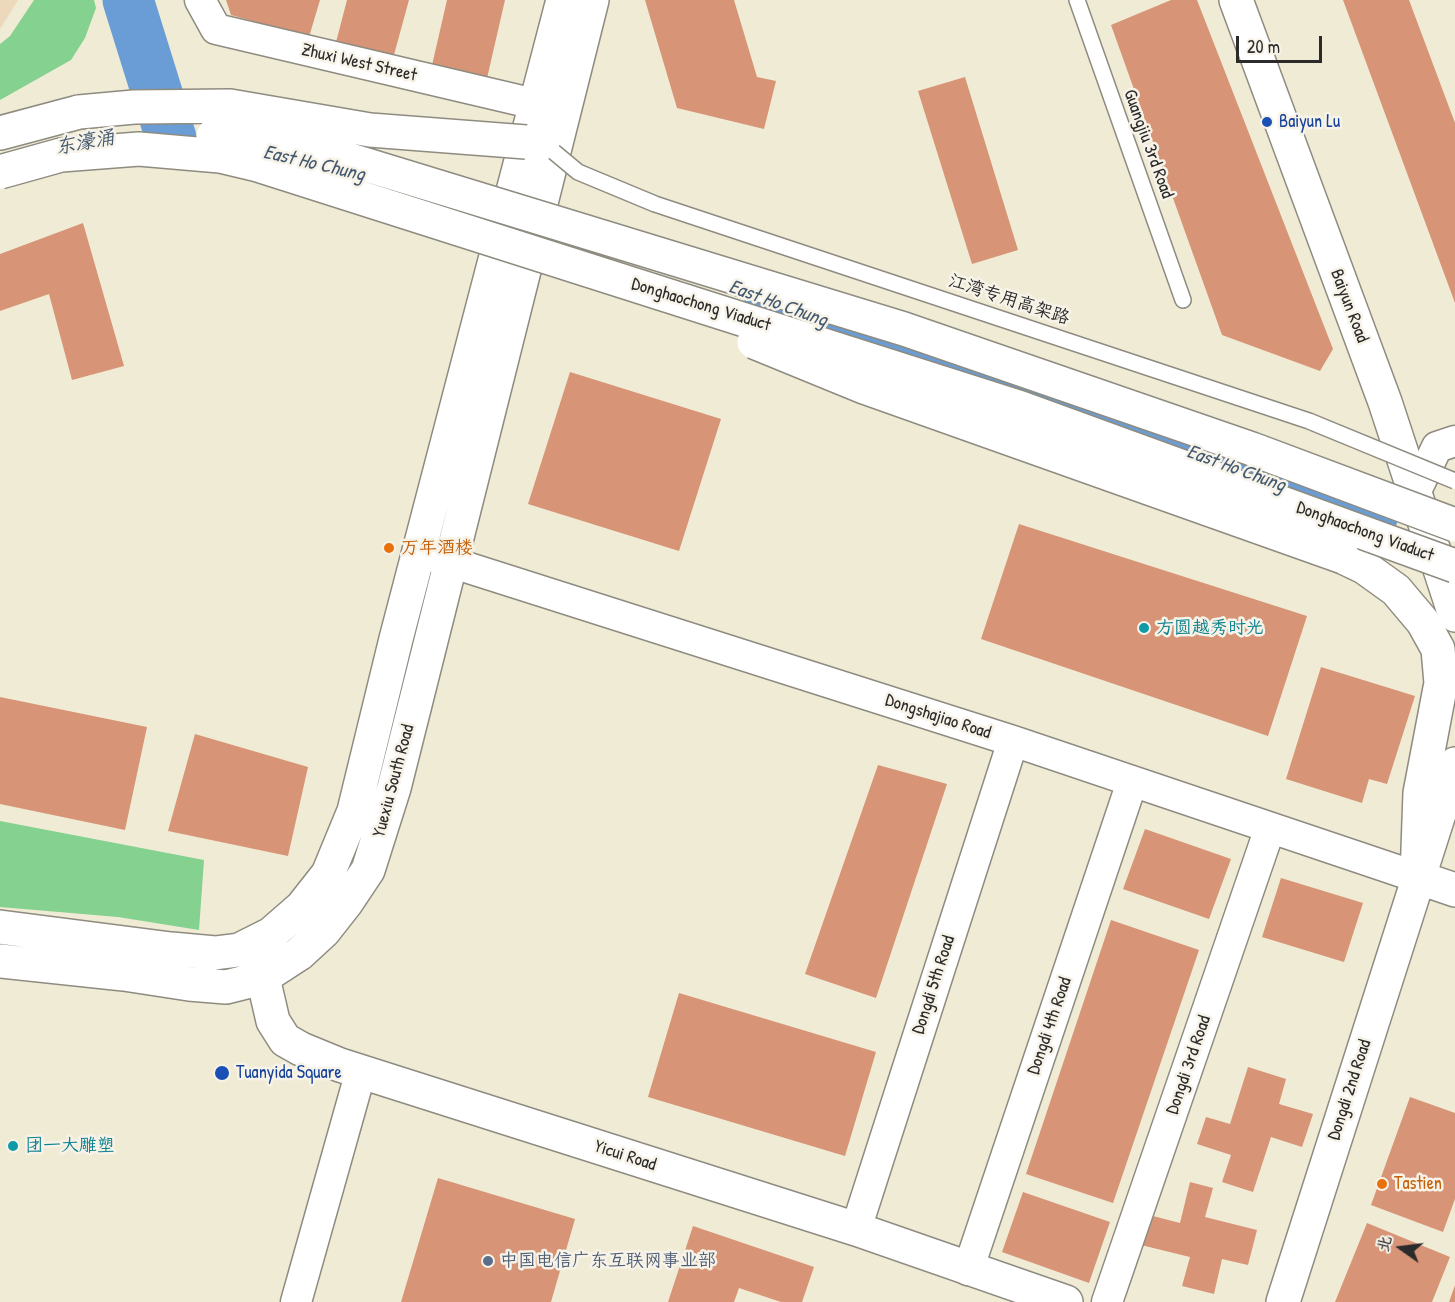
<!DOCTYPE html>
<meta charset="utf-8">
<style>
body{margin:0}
#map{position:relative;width:1455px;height:1302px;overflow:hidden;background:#f0ebd5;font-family:"Patrick Hand","LXGW WenKai TC",sans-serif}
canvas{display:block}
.north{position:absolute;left:1371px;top:1218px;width:60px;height:60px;-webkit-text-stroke:4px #f7f3e8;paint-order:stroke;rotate:284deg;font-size:16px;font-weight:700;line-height:24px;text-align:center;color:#2b2b2b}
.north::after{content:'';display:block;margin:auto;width:21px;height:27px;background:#2b2b2b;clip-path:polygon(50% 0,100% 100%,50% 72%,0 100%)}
.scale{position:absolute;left:1236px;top:36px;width:86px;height:27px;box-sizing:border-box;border:3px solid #2b2b2b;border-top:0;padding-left:8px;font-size:18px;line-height:21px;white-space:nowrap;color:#2b2b2b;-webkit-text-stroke:4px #f7f3e8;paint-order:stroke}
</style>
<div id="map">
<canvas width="1455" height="1302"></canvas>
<div class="north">北</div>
<div class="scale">20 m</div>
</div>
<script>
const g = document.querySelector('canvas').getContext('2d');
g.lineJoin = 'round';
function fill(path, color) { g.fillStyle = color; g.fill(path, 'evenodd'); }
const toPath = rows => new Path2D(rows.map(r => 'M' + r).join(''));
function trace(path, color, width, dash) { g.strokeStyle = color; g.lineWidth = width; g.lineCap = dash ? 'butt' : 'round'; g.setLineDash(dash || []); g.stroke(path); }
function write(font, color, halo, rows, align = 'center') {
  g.font = font + ' "Patrick Hand","LXGW WenKai TC",sans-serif'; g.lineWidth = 5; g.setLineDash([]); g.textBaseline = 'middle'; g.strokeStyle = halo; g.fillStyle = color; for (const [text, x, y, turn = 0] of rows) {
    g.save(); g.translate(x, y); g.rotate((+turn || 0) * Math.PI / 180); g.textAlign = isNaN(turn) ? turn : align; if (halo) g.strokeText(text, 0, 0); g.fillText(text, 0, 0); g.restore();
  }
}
const built = toPath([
 [0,0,18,0,0,29]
]);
const green = toPath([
 [34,0,94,0,96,8,85,38,71,60,0,100,0,44,10,36],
 [0,821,204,860,199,930,118,917,0,907]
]);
const river = toPath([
 [128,0,171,138],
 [770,302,1189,450,1372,518]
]);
const building = toPath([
 [226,0,320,0,309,37,231,15],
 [347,0,409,0,392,62,335,46],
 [447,0,505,0,485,87,430,74],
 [645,0,734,0,757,77,776,81,764,129,677,108],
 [1171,0,1197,0,1333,349,1320,371,1222,335,1111,25],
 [1343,0,1409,0,1455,123,1455,303],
 [965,77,1018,250,972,264,918,91],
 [83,223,124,366,72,380,49,294,0,311,0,254],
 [570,372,721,419,679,551,528,504],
 [1019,524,1307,616,1268,736,981,639],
 [1321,667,1415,696,1387,784,1369,779,1362,803,1286,779],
 [0,697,147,727,125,830,0,804],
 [195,734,308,767,288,856,168,831],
 [878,765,947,784,876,998,805,974],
 [1145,829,1231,859,1209,919,1123,889],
 [1281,878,1363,903,1344,962,1262,937],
 [1111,920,1199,950,1113,1203,1026,1174],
 [679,993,876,1052,845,1156,648,1097],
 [1248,1067,1286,1079,1279,1104,1313,1114,1302,1147,1271,1137,1253,1192,1222,1182,1231,1155,1197,1144,1206,1117,1230,1124],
 [1410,1097,1455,1113,1455,1199,1443,1232,1371,1205],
 [438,1178,575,1219,551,1302,401,1302],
 [1190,1182,1213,1188,1205,1217,1257,1230,1248,1265,1222,1259,1214,1294,1182,1286,1190,1257,1141,1245,1149,1215,1180,1223],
 [1023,1192,1110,1222,1089,1283,1002,1252],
 [1367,1223,1450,1257,1432,1302,1335,1302],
 [693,1226,814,1267,802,1302,781,1302,739,1288,734,1302,668,1302],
 [1455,1285,1455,1302,1449,1302]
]);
const lane = toPath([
 [1077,0,1183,300]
]);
const street = toPath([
 [200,0,216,29,535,104],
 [1414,495,1437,447,1455,441],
 [428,555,1013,741,1417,877],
 [856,1229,1013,741],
 [968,1270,1132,782],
 [296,1302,361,1071],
 [1107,1302,1270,828]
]);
const secondary = toPath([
 [1236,0,1385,402,1455,615],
 [1417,877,1455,890],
 [0,927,171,949,215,953,239,950,271,934,302,907,328,874,354,811,396,639,563,0],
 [258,956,273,1021,285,1040,301,1049,340,1065,856,1229,1066,1302],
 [0,961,124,974,189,984,226,987,262,978,299,954,324,931,346,903,368,870,394,788,592,0],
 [1283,1302,1455,764]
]);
const highway = toPath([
 [0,133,79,112],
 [1343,557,1364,567,1396,590,1423,622,1438,649,1441,683,1420,793,1417,877]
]);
const laneBridge = toPath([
 [554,152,578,172,655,204,1309,421,1455,481]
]);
const highwayBridge = toPath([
 [79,112,134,107,230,106,370,130,526,142],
 [213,136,301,148,344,158,904,329,1252,449,1455,525],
 [0,172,61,155,139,149,220,156,258,165,1021,408,1455,566],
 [754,342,864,387,1343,557]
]);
const markers = [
 [1267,122,6,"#1a4fb4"],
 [389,548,6,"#e8710a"],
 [1144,628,6,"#0f9aa8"],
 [222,1073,8,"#1a4fb4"],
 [13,1146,6,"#0f9aa8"],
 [1382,1184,6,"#e8710a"],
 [488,1261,6,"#5c6f8a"]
];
const streetNames = [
 ["Zhuxi West Street",359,63,13],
 ["Guangjiu 3rd Road",1148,144,70],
 ["江湾专用高架路",1009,300,18],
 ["Donghaochong Viaduct",701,305,17],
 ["Baiyun Road",1349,306,69],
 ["Donghaochong Viaduct",1365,532,20],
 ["Dongshajiao Road",938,717,18],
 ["Yuexiu South Road",394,781,-75],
 ["Dongdi 5th Road",934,985,-72],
 ["Dongdi 4th Road",1050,1026,-71],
 ["Dongdi 3rd Road",1189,1065,-71],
 ["Dongdi 2nd Road",1350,1090,-72],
 ["Yicui Road",625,1156,18]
];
const transitNames = [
 ["Baiyun Lu",1279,122],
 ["Tuanyida Square",236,1073]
];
const foodNames = [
 ["万年酒楼",401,548],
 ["Tastien",1394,1184]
];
const cultureNames = [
 ["方圆越秀时光",1156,628],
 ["团一大雕塑",25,1146]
];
const serviceNames = [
 ["中国电信广东互联网事业部",500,1261]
];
const waterNames = [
 ["东濠涌",85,143,-10],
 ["East Ho Chung",314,164,13],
 ["East Ho Chung",778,304,20],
 ["East Ho Chung",1236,469,20]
];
fill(built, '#ecd8ba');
fill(green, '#84d190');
trace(river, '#6a9dd5', 51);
fill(building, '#d79476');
trace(lane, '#8e8b80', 18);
trace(street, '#8e8b80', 33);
trace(secondary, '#8e8b80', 36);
trace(highway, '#8e8b80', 36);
trace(lane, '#fff', 15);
trace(street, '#fff', 30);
trace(secondary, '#fff', 33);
trace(highway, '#fff', 33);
trace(laneBridge, '#8e8b80', 18, []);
trace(highwayBridge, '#8e8b80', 36, []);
trace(laneBridge, '#fff', 15);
trace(highwayBridge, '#fff', 33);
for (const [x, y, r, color] of markers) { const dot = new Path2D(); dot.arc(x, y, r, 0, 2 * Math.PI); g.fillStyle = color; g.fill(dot); trace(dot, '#f7f3e8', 2); }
write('18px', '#2b2b2b', '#f7f3e8', streetNames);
write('18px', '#164399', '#f7f3e8', transitNames, 'left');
write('18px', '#c56008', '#f7f3e8', foodNames, 'left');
write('18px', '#0d838f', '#f7f3e8', cultureNames, 'left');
write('18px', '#4e5e75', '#f7f3e8', serviceNames, 'left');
write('italic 20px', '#44596f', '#f7f3e8', waterNames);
</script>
